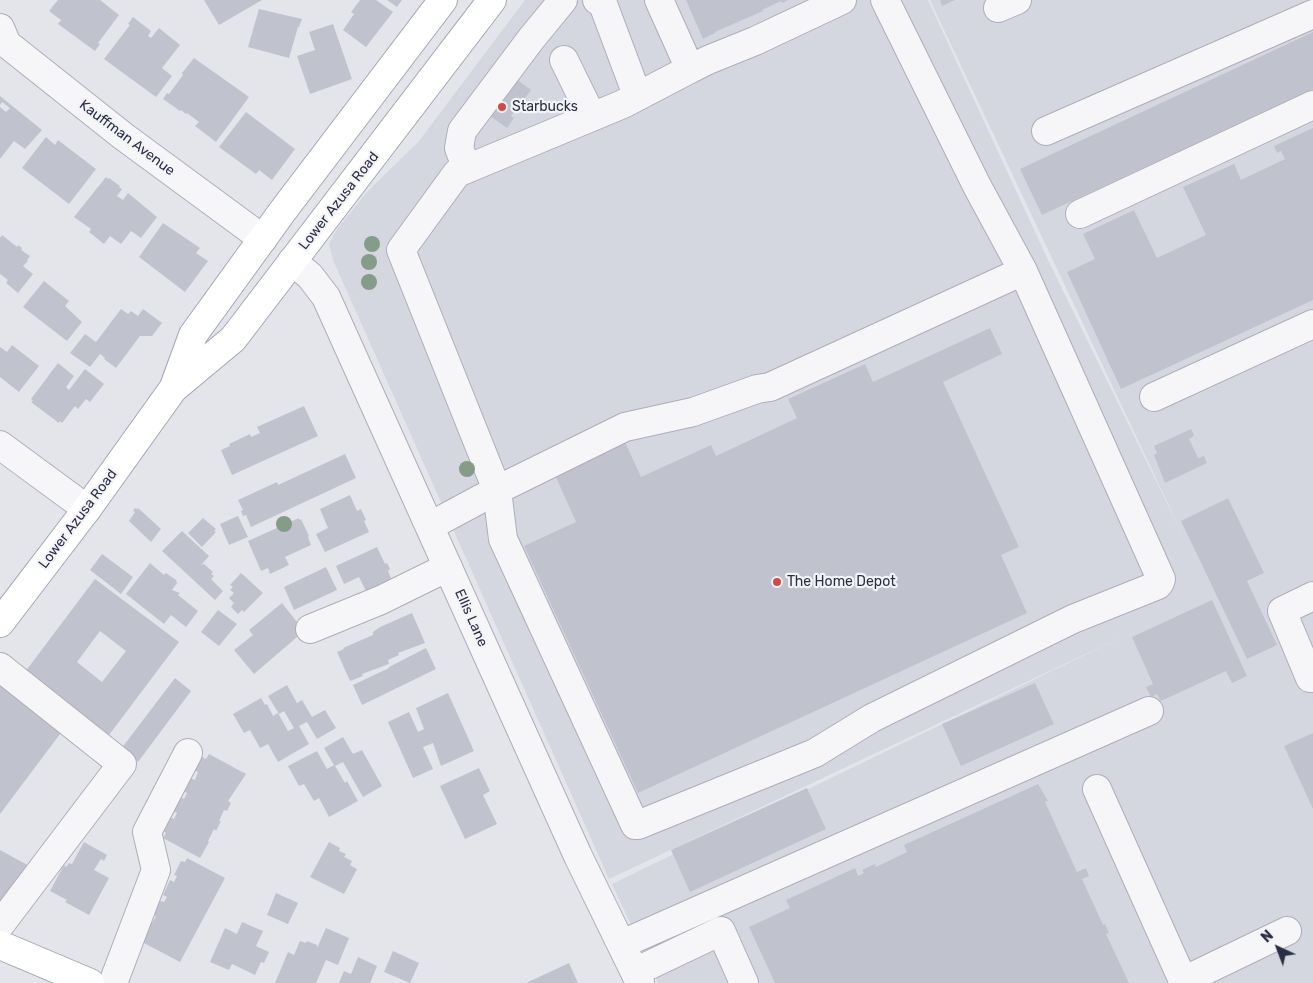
<!DOCTYPE html>
<style>
body{margin:0}
#map{position:relative;width:1313px;height:983px;overflow:hidden;background:#e3e5eb;font-family:Rubik,sans-serif}
canvas{display:block}
.north{position:absolute;left:1253px;top:923px;width:50px;height:50px;-webkit-text-stroke:4px #f3f4f8;paint-order:stroke;rotate:317deg;font-size:14px;font-weight:700;line-height:20px;text-align:center;color:#2a2f44}
.north::after{content:'';display:block;margin:auto;width:18px;height:22px;background:#2a2f44;clip-path:polygon(50% 0,100% 100%,50% 72%,0 100%)}
</style>
<div id="map">
<canvas width="1313" height="983"></canvas>
<div class="north">N</div>
</div>
<script>
const g = document.querySelector('canvas').getContext('2d');
g.lineJoin = 'round';
function fill(path, color) { g.fillStyle = color; g.fill(path, 'evenodd'); }
const toPath = rows => new Path2D(rows.map(r => 'M' + r).join(''));
function trace(path, color, width, dash) { g.strokeStyle = color; g.lineWidth = width; g.lineCap = dash ? 'butt' : 'round'; g.setLineDash(dash || []); g.stroke(path); }
function write(font, color, halo, rows, align = 'center') {
  g.font = font + ' Rubik,sans-serif'; g.lineWidth = 4.5; g.setLineDash([]); g.textBaseline = 'middle'; g.strokeStyle = halo; g.fillStyle = color; for (const [text, x, y, turn = 0] of rows) {
    g.save(); g.translate(x, y); g.rotate((+turn || 0) * Math.PI / 180); g.textAlign = isNaN(turn) ? turn : align; if (halo) g.strokeText(text, 0, 0); g.fillText(text, 0, 0); g.restore();
  }
}
const built = toPath([
 [525,0,928,0,1048,260,1187,544,930,0,1313,0,1313,983,658,983,612,884,1126,635,609,879,333,260,329,244,337,229,367,192,419,141]
]);
const building = toPath([
 [58,0,100,0,119,15,98,43,100,44,95,51,58,24,61,20,49,11],
 [204,0,262,0,219,25],
 [360,0,376,0,393,12,366,47,343,30,354,14,351,12],
 [387,0,402,0,397,7],
 [686,0,788,0,782,3,781,1,762,10,763,11,715,32,715,33,703,39],
 [940,0,955,0,942,6],
 [259,9,302,19,299,27,298,27,289,58,248,47],
 [133,17,151,31,148,36,151,38,159,28,180,45,162,68,172,76,156,97,104,59,130,25,128,24],
 [333,24,352,79,310,94,297,56,315,50,309,32],
 [1313,32,1313,89,1042,215,1020,169],
 [194,58,249,97,216,142,195,126,199,122,187,113,186,114,181,110,180,111,163,99,167,93,169,94,183,75,182,73],
 [515,78,531,90,511,116,514,118,507,128,483,111],
 [0,96,42,130,25,149,14,141,0,159,0,107,6,112,10,108,2,102,0,105],
 [246,112,295,149,272,180,259,170,256,174,219,147],
 [1313,128,1313,300,1121,389,1067,272,1095,259,1083,234,1134,210,1157,258,1206,235,1183,187,1234,164,1241,180,1285,159,1281,151,1277,153,1274,146],
 [46,137,55,145,58,140,96,169,69,204,22,168],
 [106,177,108,179,109,178,120,186,119,187,122,189,117,196,123,200,128,193,157,217,141,238,131,231,121,244,110,236,104,244,89,232,91,229,74,217],
 [163,223,200,248,196,253,208,261,185,292,139,257],
 [2,235,17,247,18,245,22,248,21,250,30,256,27,260,28,261,23,266,33,274,18,293,6,283,8,280,0,274,0,238],
 [44,281,69,301,65,306,82,322,67,341,23,307],
 [121,309,128,314,131,311,138,316,143,309,162,323,152,336,140,336,116,368,104,359,105,358,100,354,90,367,70,353,85,334,96,342],
 [990,328,1002,354,943,382,1019,547,1001,555,1027,613,638,793,524,546,576,522,555,475,625,442,641,477,711,445,716,456,797,418,788,399,865,364,873,382],
 [12,345,39,366,19,392,0,377,0,347,7,352],
 [58,363,74,376,66,387,69,390,85,369,104,384,90,402,86,399,78,409,75,406,62,423,60,421,59,423,31,402,33,401,31,399],
 [304,406,318,436,232,475,221,450,230,446,229,444,250,434,251,437,260,433,257,427],
 [1191,429,1194,436,1189,439,1198,458,1204,456,1207,463,1165,483,1154,455,1157,453,1154,446],
 [345,454,356,478,251,527,246,515,243,516,241,511,243,510,238,500,277,482,278,485],
 [350,495,357,511,361,509,366,520,364,521,369,532,325,552,316,534,328,528,320,509],
 [1228,498,1264,573,1247,581,1277,645,1247,659,1181,521],
 [135,508,137,509,138,508,161,529,151,542,129,521,135,512,133,511],
 [238,516,248,537,229,545,220,524],
 [203,518,216,529,214,531,216,532,202,547,188,533],
 [299,518,299,520,301,519,309,536,308,537,311,545,285,557,289,565,270,574,268,568,261,571,248,541],
 [182,531,209,556,201,565,204,564,213,572,211,574,214,576,211,579,223,591,215,600,162,551],
 [377,547,385,564,387,563,390,569,388,571,393,583,368,595,359,577,344,584,336,566],
 [102,554,133,577,121,594,90,570],
 [150,563,164,575,166,573,176,580,177,583,172,590,180,593,178,595,198,611,186,627,171,615,164,624,126,594],
 [326,567,337,590,294,610,284,587],
 [241,573,263,593,244,612,242,610,238,614,231,607,234,603,229,598,234,593,230,590,233,587,230,585],
 [95,579,179,642,109,735,25,672],
 [100,631,126,651,102,682,77,662],
 [1212,600,1247,676,1232,683,1226,671,1161,701,1157,694,1151,697,1146,687,1153,684,1132,637],
 [282,603,304,631,254,674,234,650,253,635,249,630],
 [218,610,237,624,219,646,201,632],
 [412,613,425,643,398,653,399,655,388,660,389,664,362,674,363,676,350,681,337,652,344,649,343,648,373,635,373,632,380,627],
 [426,648,436,669,362,705,353,685,389,668,389,667],
 [175,678,191,691,138,762,121,749],
 [1035,683,1054,724,961,766,942,724],
 [2,684,63,730,0,814,0,687],
 [287,685,297,703,302,700,312,717,325,710,336,728,317,739,307,722,299,726,309,744,278,762,268,744,260,748,250,730,244,733,233,714,261,698,265,705,267,704,273,716,278,713,288,731,294,728,284,711,279,714,268,696],
 [448,693,474,751,441,766,433,743,423,747,433,769,413,778,388,722,409,712,418,732,424,729,416,708],
 [1313,733,1313,809,1284,746],
 [343,737,353,754,362,750,382,786,363,797,343,762,335,766,345,783,347,781,358,801,329,817,319,798,314,801,304,784,299,786,288,766,317,751,327,769,334,765,324,748],
 [209,754,246,774,228,801,231,803,227,811,224,810,219,821,221,821,216,831,214,829,208,841,209,842,200,858,163,838,166,833,163,831,170,817,174,819,177,813,173,811,180,797,184,799,187,793,183,791,190,778,195,780,198,772,194,770,202,757,206,759],
 [479,768,490,791,483,795,497,824,465,839,440,786],
 [1038,784,1048,801,1045,802,1077,872,1086,868,1089,876,1082,879,1103,925,1105,924,1109,933,1106,934,1129,983,775,983,749,927,790,908,786,900,855,868,858,876,864,873,862,870,875,864,876,867,907,852,904,845],
 [807,788,826,829,690,892,671,850],
 [84,842,107,855,104,861,101,859,94,870,109,878,89,915,65,902,67,900,50,891,64,865,66,867,69,863,72,864],
 [329,842,340,848,339,851,346,854,344,857,352,861,350,865,357,869,344,894,310,877],
 [0,850,33,868,0,903],
 [187,858,225,878,180,962,142,942,148,921,152,923,156,916,152,915,160,901,164,902,167,897,163,895,170,880,174,882,177,876,174,875,181,861,185,862],
 [276,893,298,903,288,924,267,915],
 [242,922,263,931,256,946,269,952,264,963,261,962,255,975,232,964,229,970,210,962,225,928,237,934],
 [326,928,349,938,338,965,326,960,316,983,275,983,288,952,294,955,300,941,306,943,307,941,317,945,317,948],
 [393,951,419,963,410,983,384,972],
 [358,957,377,966,370,983,339,983,344,971,351,974],
 [569,963,578,983,526,983]
]);
const minor = toPath([
 [597,0,603,4,637,95],
 [885,0,977,186,1023,271,770,387,757,389,693,412,625,427,497,490,503,539,635,825,638,825,815,753,872,718,1073,619,1158,585,1160,582,1161,579,1023,271],
 [998,8,1017,0],
 [0,28,7,44,123,136,263,239],
 [564,60,592,117],
 [690,69,708,60,755,41,842,0],
 [1046,131,1313,14],
 [467,169,459,148,462,131,531,39,563,0],
 [1080,214,1313,105],
 [292,261,310,276,326,297,578,856,640,983],
 [1154,397,1313,324],
 [0,445,87,509],
 [430,526,497,490,401,250,457,173,623,104,690,69,659,0],
 [1313,596,1282,611,1310,678,1313,678],
 [310,629,381,600,448,567],
 [0,667,122,764,0,925],
 [1097,789,1184,983],
 [622,944,1149,711],
 [635,972,721,931,744,983],
 [1183,981,1287,931],
 [113,983,156,870,147,832,188,753]
]);
const major = toPath([
 [174,387,193,335,282,212,443,0],
 [0,623,87,509,173,389,233,339,492,0],
 [0,945,90,983]
]);
const trees = [
 [372,244],
 [369,262],
 [369,282],
 [467,469],
 [284,524]
];
const markers = [
 [502,107,5,"#d24a46"],
 [777,582,5,"#d24a46"]
];
const poiNames = [
 ["Starbucks",512,107],
 ["The Home Depot",787,582]
];
const streetNames = [
 ["Kauffman Avenue",127,138,37],
 ["Lower Azusa Road",339,201,-52],
 ["Lower Azusa Road",78,519,-53],
 ["Ellis Lane",471,618,66]
];
fill(built, '#d5d7e0');
fill(building, '#c0c3ce');
trace(minor, '#acaeb9', 30);
trace(major, '#a2a6b7', 30);
trace(minor, '#f6f6f9', 28);
trace(major, '#fff', 28);
g.fillStyle = '#849c88';
for (const [x, y] of trees) { g.beginPath(); g.arc(x, y, 8, 0, 2 * Math.PI); g.fill(); }
for (const [x, y, r, color] of markers) { const dot = new Path2D(); dot.arc(x, y, r, 0, 2 * Math.PI); g.fillStyle = color; g.fill(dot); trace(dot, '#f3f4f8', 2); }
write('14px', '#2a2f44', '#f3f4f8', poiNames, 'left');
write('14px', '#2a2f44', '#f3f4f8', streetNames);
</script>
